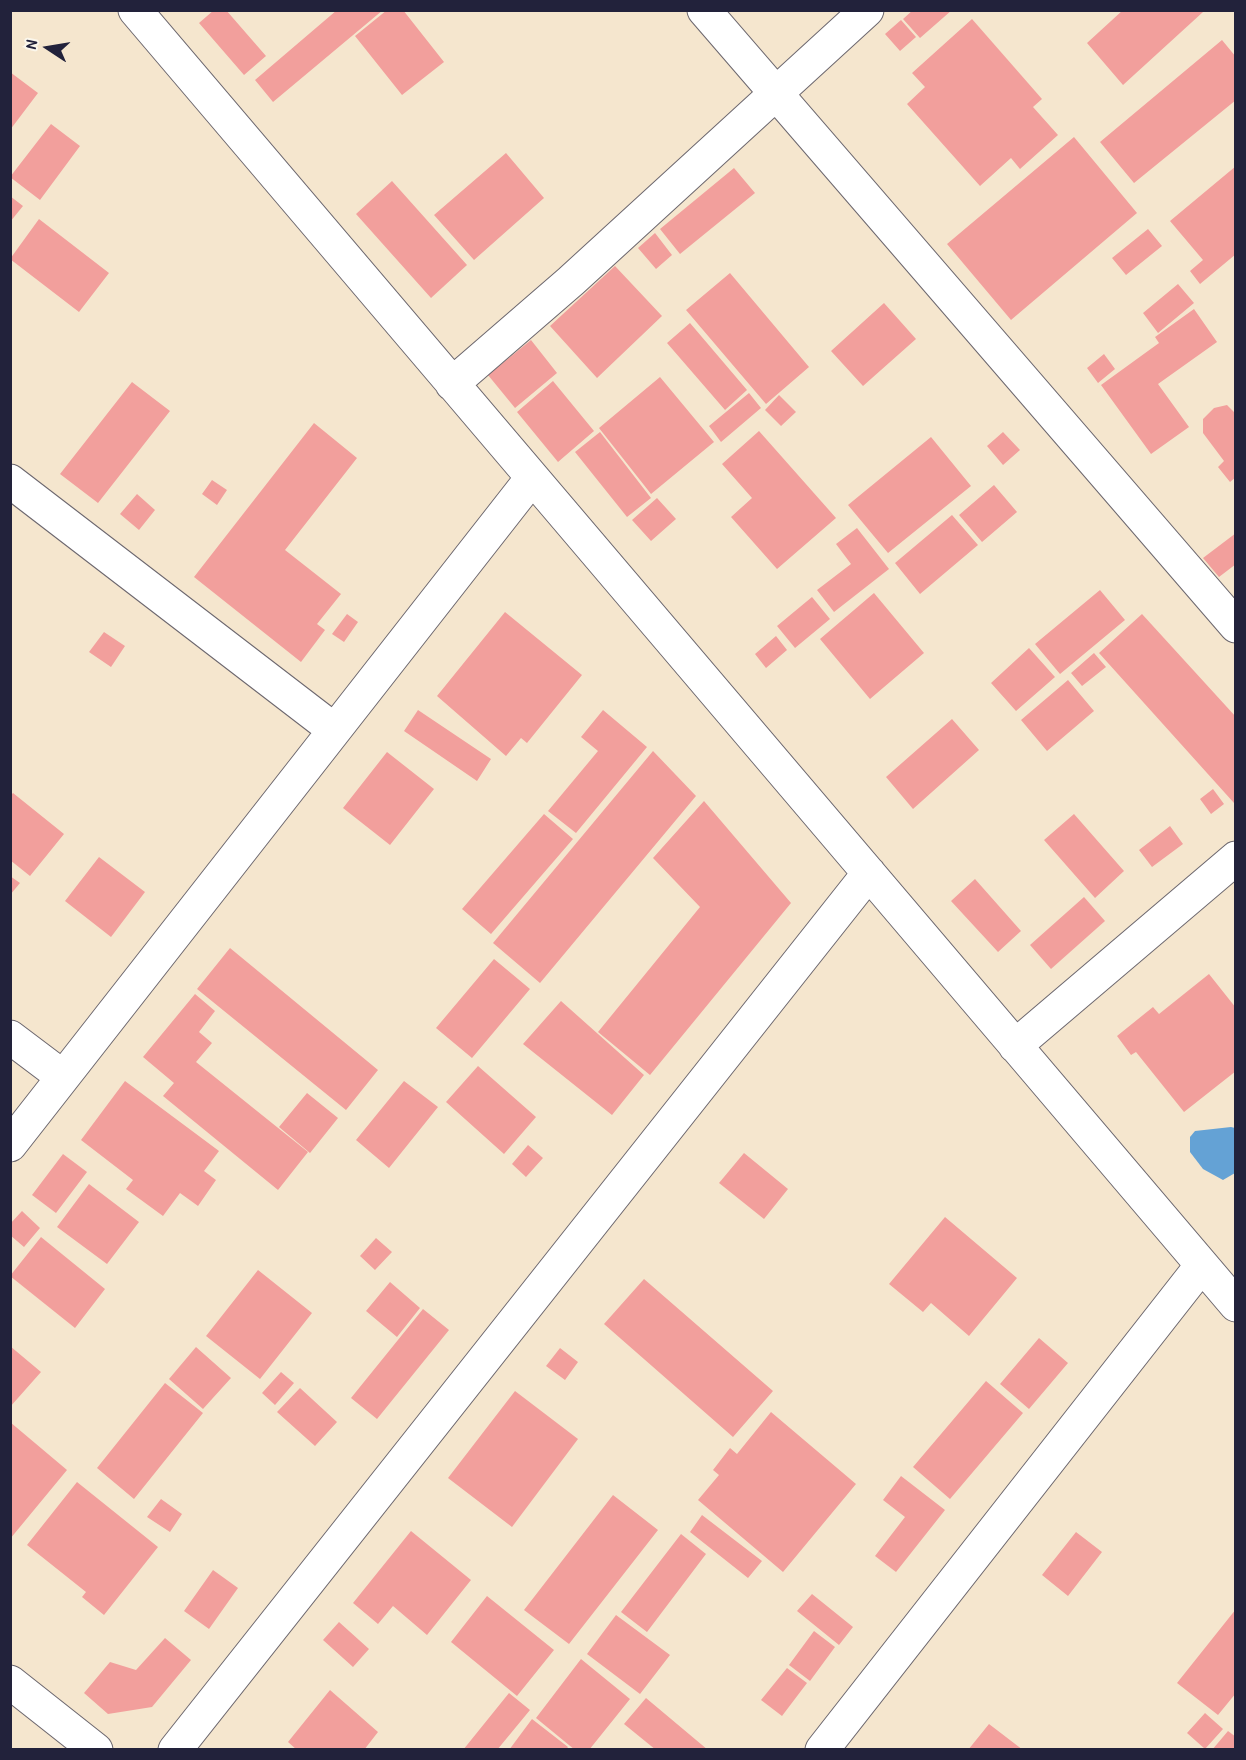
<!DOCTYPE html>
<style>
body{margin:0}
#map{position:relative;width:1246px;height:1760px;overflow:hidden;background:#f5e6ce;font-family:"Patrick Hand",sans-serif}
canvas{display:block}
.frame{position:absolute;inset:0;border:12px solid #22223b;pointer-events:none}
.north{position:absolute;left:18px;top:18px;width:60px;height:60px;-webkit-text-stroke:4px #fbf7ec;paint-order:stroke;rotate:282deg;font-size:16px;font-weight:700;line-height:24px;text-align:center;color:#22223b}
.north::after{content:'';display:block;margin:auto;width:21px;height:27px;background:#22223b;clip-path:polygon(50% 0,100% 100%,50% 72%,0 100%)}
</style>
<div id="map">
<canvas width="1246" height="1760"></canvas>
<div class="frame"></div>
<div class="north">N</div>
</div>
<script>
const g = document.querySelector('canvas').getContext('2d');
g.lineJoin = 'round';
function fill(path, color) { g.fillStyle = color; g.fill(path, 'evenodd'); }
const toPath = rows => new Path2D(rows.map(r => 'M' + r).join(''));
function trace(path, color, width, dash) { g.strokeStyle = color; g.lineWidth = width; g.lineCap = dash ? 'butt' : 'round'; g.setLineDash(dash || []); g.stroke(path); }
const water = toPath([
 [1231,1127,1235,1128,1235,1173,1223,1180,1203,1169,1190,1152,1190,1137,1195,1131]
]);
const building = toPath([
 [214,10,226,10,266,56,244,75,199,23],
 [337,10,383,10,273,102,255,80],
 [387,10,403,10,444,62,402,95,355,36],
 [913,10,952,10,920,38,903,19],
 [1123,10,1202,10,1203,12,1123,85,1087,43],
 [972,19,1042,99,1033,107,1058,135,1020,169,1011,158,980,186,907,104,925,87,912,73],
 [901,20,916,37,900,51,885,34],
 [1222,40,1236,57,1236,100,1134,183,1100,142],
 [10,72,38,93,10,130],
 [51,124,80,146,40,200,10,177],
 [1074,137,1137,213,1011,320,947,244],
 [506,153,544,198,474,260,434,215],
 [1236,166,1236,254,1200,284,1190,271,1203,260,1170,221],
 [734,168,755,193,680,254,660,229],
 [392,181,467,265,431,298,356,214],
 [10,196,23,206,10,222],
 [39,219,109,273,79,312,10,259],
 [1148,229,1162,246,1126,275,1112,258],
 [655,233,672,255,656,269,638,248],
 [615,266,662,316,597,378,550,326],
 [730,273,809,367,766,404,686,310],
 [1178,284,1194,303,1158,333,1143,313],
 [884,303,916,339,863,386,831,351],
 [1194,309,1217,342,1158,384,1189,427,1151,454,1101,385,1159,343,1155,337],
 [690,323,747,390,725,410,667,343],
 [531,340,557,373,515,408,488,375],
 [1104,354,1115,369,1098,383,1087,368],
 [660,377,714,442,651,494,599,428],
 [553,381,594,431,558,462,517,412],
 [132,382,170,411,98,503,60,474],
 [749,393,761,408,721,442,709,426],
 [779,395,796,412,781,426,765,410],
 [1227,405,1236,414,1236,477,1230,482,1218,467,1224,461,1203,433,1203,419,1214,408],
 [314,423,357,458,285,550,341,594,317,624,325,630,301,662,194,577],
 [759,431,836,518,777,569,731,517,752,498,722,464],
 [600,432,651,498,627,517,575,452],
 [1003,432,1020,450,1003,465,987,446],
 [931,437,971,486,888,553,848,505],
 [212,480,227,490,217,505,202,494],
 [994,485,1017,512,982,542,959,515],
 [137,494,155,510,139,530,120,514],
 [657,498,676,519,651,541,632,520],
 [952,515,978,545,920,594,895,563],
 [857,528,889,569,834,612,817,590,851,564,836,544],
 [1236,533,1236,564,1219,577,1203,558],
 [1100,590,1125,620,1060,674,1035,644],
 [874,593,924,653,870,699,820,639],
 [812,597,830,619,795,648,777,626],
 [505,612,582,675,527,743,521,738,506,756,437,696],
 [347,614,358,622,344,642,332,634],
 [1142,614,1236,717,1234,803,1099,653],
 [104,632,125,646,111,667,89,652],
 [776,636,787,650,766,668,755,654],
 [1029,648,1055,677,1016,711,991,683],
 [1094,653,1106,667,1082,686,1071,673],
 [1068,680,1094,711,1047,751,1021,720],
 [418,710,491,759,477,781,404,731],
 [603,710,647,747,576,833,548,811,598,751,581,737],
 [952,719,979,750,913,809,886,777],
 [653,751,696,796,540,983,493,943],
 [387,752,434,789,390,845,343,808],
 [1213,789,1224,804,1211,814,1200,799],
 [13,793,64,834,30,876,10,860,10,796],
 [704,801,791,903,650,1075,598,1032,700,907,653,858],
 [544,814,573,839,491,934,462,909],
 [1074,814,1124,871,1095,898,1044,840],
 [1170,826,1183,844,1152,867,1139,850],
 [99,857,145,892,111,937,65,901],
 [10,876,20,883,10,895],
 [975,879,1021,931,998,952,951,901],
 [1084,897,1105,921,1051,969,1030,945],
 [230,948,378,1070,346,1110,197,989],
 [494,959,530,989,472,1058,436,1028],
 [1209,974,1236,1008,1236,1071,1184,1112,1136,1052,1131,1055,1117,1036,1153,1007,1159,1014],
 [195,994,215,1011,199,1032,212,1043,196,1062,308,1152,278,1190,163,1096,174,1083,143,1057],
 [561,1001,644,1075,612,1115,523,1044],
 [478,1066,536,1117,504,1154,446,1102],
 [125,1081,219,1151,204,1171,216,1180,198,1206,180,1193,163,1216,126,1189,133,1180,81,1140],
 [404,1081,438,1107,389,1168,356,1140],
 [307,1093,338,1118,310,1153,279,1127],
 [528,1145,543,1158,526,1177,512,1164],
 [744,1153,788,1189,764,1219,719,1183],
 [63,1154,87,1172,56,1213,32,1195],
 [89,1184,139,1222,107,1264,57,1227],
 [22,1211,40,1228,24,1247,10,1235,10,1224],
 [945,1217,1017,1278,969,1336,931,1303,923,1312,889,1284],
 [41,1237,105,1289,75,1328,10,1276],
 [376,1238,392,1252,375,1270,360,1256],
 [258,1270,312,1313,260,1379,206,1336],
 [644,1279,773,1391,733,1437,604,1324],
 [390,1282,420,1308,397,1337,366,1311],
 [423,1309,449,1330,377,1419,351,1398],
 [1039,1338,1068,1363,1029,1409,1000,1384],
 [10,1346,41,1372,10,1407],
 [196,1347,231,1378,203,1409,169,1379],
 [560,1348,578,1362,565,1380,546,1366],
 [281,1372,294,1383,275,1405,262,1393],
 [986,1381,1023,1413,950,1499,913,1467],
 [165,1383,203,1413,134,1499,97,1468],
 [300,1388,337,1422,315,1446,277,1412],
 [515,1391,578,1439,512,1527,448,1478],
 [771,1412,856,1484,783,1572,698,1500,719,1475,713,1470,730,1448,737,1454],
 [10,1422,67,1470,10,1539],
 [901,1476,945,1510,896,1572,875,1556,905,1517,883,1500],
 [77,1482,158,1547,104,1615,82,1597,86,1592,27,1545],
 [613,1495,658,1530,569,1644,524,1610],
 [161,1499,182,1514,170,1532,147,1517],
 [702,1515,762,1561,748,1578,690,1532],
 [411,1531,471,1580,427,1635,393,1606,378,1624,353,1603],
 [1076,1532,1102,1552,1068,1596,1042,1575],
 [681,1534,706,1554,647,1632,621,1612],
 [213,1570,238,1588,209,1629,184,1611],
 [812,1594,853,1627,839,1645,797,1611],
 [487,1596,554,1650,517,1696,451,1642],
 [1236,1609,1236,1693,1218,1715,1177,1683],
 [616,1615,670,1655,640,1694,587,1654],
 [339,1622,369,1649,353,1667,323,1640],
 [814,1631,835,1647,810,1681,789,1665],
 [165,1638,191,1660,152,1707,108,1714,84,1693,110,1662,136,1670],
 [581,1659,630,1699,589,1750,575,1750,536,1718],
 [787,1668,807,1683,782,1716,761,1700],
 [330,1690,378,1732,364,1750,297,1750,288,1742],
 [509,1693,530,1710,497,1750,463,1750],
 [646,1698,708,1750,656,1750,624,1724],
 [1205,1713,1223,1729,1205,1749,1187,1733],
 [532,1719,568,1747,566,1750,509,1750],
 [989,1724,1023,1750,968,1750],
 [1228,1731,1236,1737,1236,1750,1212,1750]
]);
const minor = toPath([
 [135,10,1236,1305],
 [704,10,1236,626],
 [452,384,571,281,867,10],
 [10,481,333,729],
 [10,1037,63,1077],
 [1015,1046,1236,858],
 [10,1145,532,478],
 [10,1682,96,1750],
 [175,1750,869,873],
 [822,1750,1202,1265]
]);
fill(water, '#64a2d5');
fill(building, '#f29f9c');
trace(minor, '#6c676e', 35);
trace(minor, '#fff', 33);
</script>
